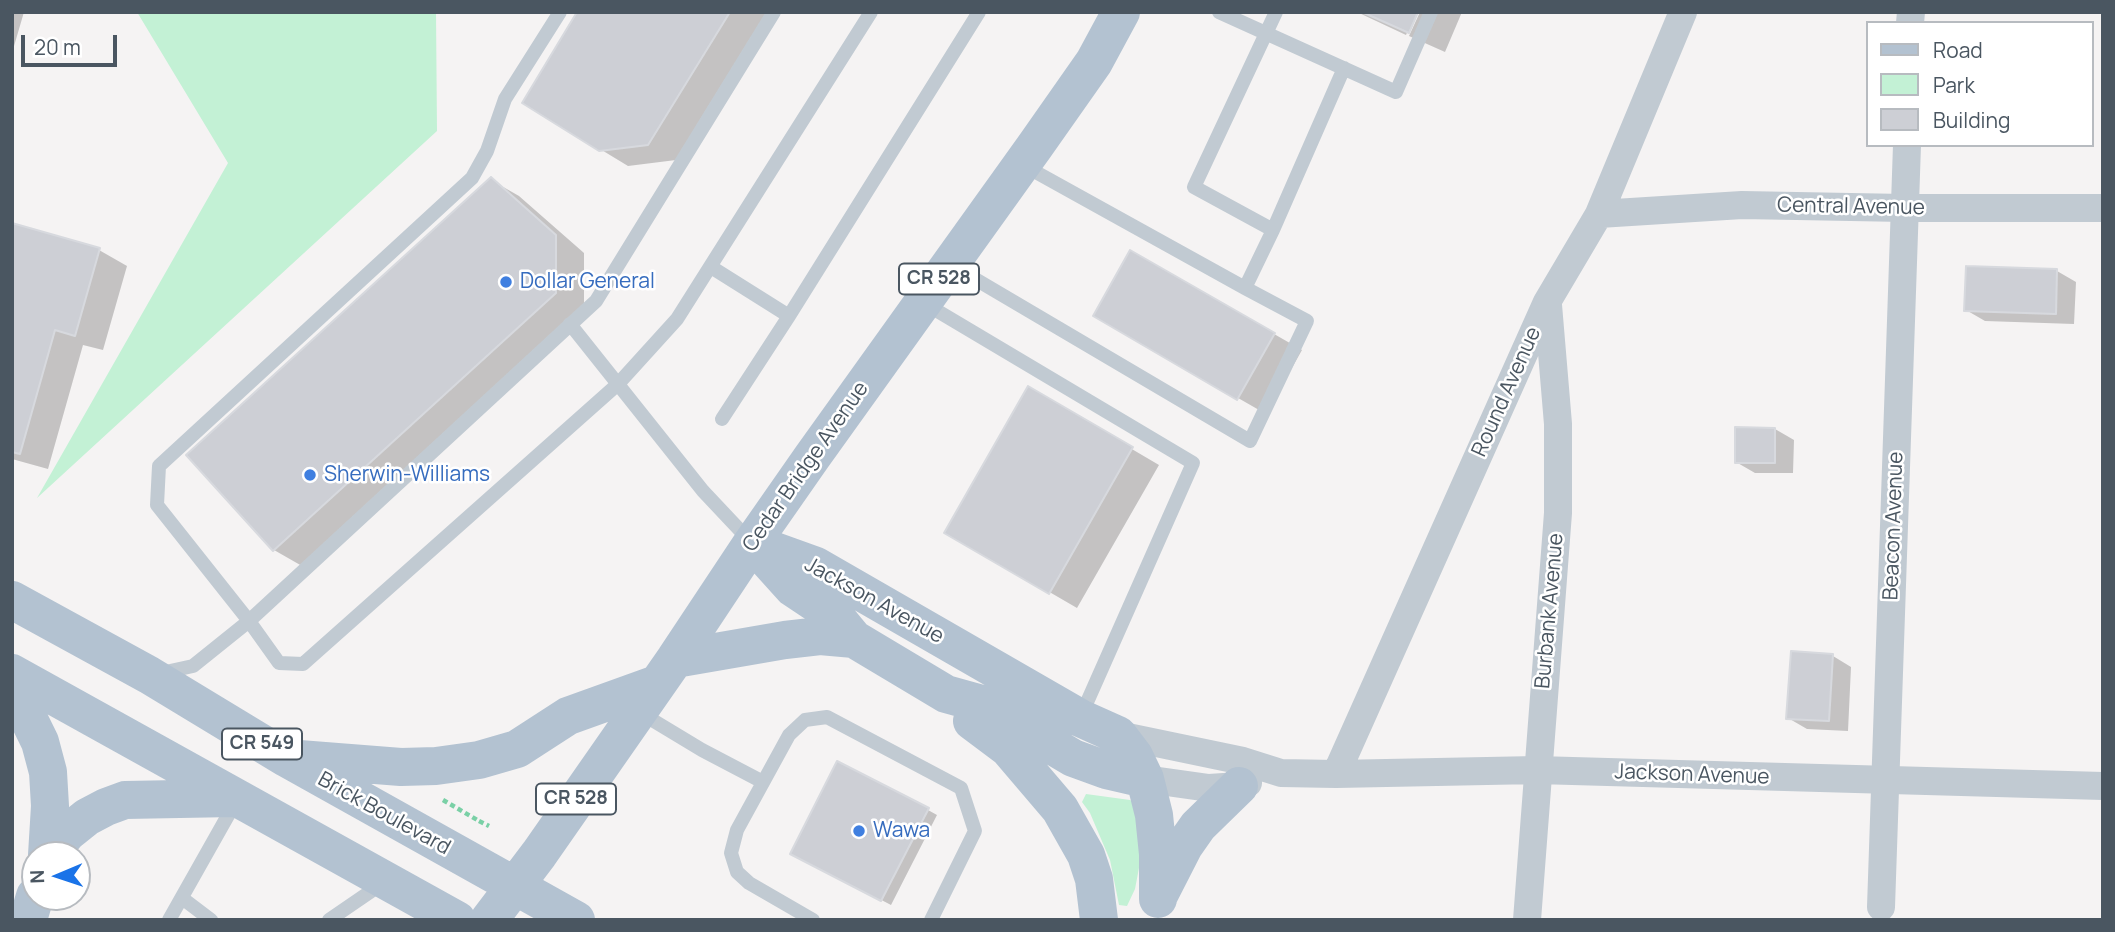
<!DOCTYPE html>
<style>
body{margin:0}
#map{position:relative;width:2115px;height:932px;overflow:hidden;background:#f5f3f3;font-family:Manrope,sans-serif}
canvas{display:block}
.frame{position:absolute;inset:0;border:14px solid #4a5661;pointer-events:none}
.legend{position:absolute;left:1866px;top:21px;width:228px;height:126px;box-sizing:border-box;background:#fff;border:2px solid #b7bbc0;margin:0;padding:9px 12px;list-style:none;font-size:21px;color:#4a5661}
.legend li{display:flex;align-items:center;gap:14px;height:35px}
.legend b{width:35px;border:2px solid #b7bbc0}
.north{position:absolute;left:21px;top:841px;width:70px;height:70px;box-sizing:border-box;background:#fff;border:2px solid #b7bbc0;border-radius:50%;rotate:268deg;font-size:19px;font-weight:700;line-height:28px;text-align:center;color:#4a5661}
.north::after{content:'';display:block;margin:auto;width:24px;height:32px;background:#1a73e8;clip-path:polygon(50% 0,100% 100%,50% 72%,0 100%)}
.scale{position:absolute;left:21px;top:35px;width:96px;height:32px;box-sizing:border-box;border:4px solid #4a5661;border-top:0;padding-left:9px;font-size:21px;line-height:24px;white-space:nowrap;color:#4a5661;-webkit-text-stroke:5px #fff;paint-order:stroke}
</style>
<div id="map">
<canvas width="2115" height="932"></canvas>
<div class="frame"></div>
<ul class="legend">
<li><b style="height:9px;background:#b3c2d1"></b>Road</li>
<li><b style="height:19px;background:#c3f1d5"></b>Park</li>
<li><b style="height:19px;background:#cdcfd5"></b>Building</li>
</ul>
<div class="north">N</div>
<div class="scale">20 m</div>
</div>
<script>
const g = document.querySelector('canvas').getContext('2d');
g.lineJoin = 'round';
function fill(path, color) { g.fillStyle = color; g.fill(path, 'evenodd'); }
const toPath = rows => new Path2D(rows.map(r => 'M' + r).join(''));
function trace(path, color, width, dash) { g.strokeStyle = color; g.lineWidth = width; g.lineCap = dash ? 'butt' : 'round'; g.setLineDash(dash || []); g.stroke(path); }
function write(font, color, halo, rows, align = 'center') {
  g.font = font + ' Manrope,sans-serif'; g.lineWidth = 5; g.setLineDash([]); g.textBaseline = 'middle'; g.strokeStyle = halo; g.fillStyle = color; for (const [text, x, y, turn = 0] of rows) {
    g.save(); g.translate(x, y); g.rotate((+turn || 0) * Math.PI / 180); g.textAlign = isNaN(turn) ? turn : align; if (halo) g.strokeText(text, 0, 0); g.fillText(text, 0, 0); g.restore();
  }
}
const green = toPath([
 [137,12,436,12,437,131,37,498,228,163],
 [1086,794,1130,800,1135,803,1142,852,1135,889,1127,906,1119,905,1110,860,1090,813,1082,802]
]);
const shadow = toPath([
 [12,12,24,12,12,53],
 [579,12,767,12,676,160,628,166,600,149],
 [1357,12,1416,12,1406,35],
 [1420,12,1462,12,1445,52,1409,36],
 [491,180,519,196,584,253,584,309,302,566,274,550,189,456],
 [12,225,99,250,127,266,103,350,83,345,48,469,12,459],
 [1131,252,1302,350,1266,414,1095,316],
 [2057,271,2076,282,2074,324,1985,321,1966,310],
 [1028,388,1159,465,1077,608,946,532],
 [1775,429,1794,440,1793,473,1755,473,1736,462],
 [1833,656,1851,667,1848,731,1807,729,1788,718],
 [928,810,937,815,891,905,801,858]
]);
const building = toPath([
 [577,12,730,12,648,145,599,151,522,103,577,12],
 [1362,12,1418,12,1409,33,1362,12],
 [491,177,556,235,556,293,273,551,186,455,491,177],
 [12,223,100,248,75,336,55,330,20,454,12,452,12,223],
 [1130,250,1275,333,1237,400,1093,316,1130,250],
 [1966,266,2057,269,2056,314,1964,311,1966,266],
 [1028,386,1133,447,1049,594,944,533,1028,386],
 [1735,427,1775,428,1775,463,1735,463,1735,427],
 [1791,651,1833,654,1829,721,1786,719,1791,651],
 [837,761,929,808,881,901,790,854,837,761]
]);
const path = toPath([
 [443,800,479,821],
 [479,821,489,826]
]);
const lane = toPath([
 [560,12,505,99,487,151,472,178,159,466,157,505,249,621,279,663,303,664,618,384,677,319,871,12],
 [1219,12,1396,92,1431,12],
 [1276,12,1194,187,1273,230,1344,68],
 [953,266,1250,441,1307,321,1245,288,1023,165],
 [711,267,789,316],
 [1245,288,1273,230],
 [924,303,1193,463,1080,718],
 [570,324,703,491,751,542],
 [722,419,789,316,979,12],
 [161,673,193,666,249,621,596,301,774,12],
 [639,712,702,750,763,782],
 [182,898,211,920],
 [169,920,235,803],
 [329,920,383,883],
 [813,920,749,883,737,872,731,853,737,830,789,735,805,720,827,717,961,788,975,831,931,920]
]);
const street = toPath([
 [1910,23,1911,12],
 [1599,214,1742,205,1905,208,2103,208],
 [1118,735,1243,761,1281,773,1336,774,1537,770,2103,786],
 [1336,774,1547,302,1599,214,1683,12],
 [1145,779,1209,788,1239,786,1248,783],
 [1881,907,1907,145],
 [1527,920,1558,513,1558,424,1548,305]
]);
const primary = toPath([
 [752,543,816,566,1080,718,1118,735,1134,756,1145,779,1154,815,1158,854,1158,899],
 [756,547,793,588,835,616,854,639,946,694,982,704,1073,758,1106,770,1145,779],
 [12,600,149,675,286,758,576,920],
 [675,659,785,640,820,636,854,639],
 [12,673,457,920],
 [12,685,40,742,48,772,50,806,47,855],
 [972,721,1008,748,1060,809,1086,855,1094,879,1099,920],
 [299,759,401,767,436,766,479,760,517,749,568,716,657,684],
 [49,855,67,833,87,817,106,807,125,800,234,798],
 [1160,893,1184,846,1198,826,1239,786],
 [28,920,35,896],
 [489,920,539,854,675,659,752,543,812,457,1035,146,1094,62,1121,12]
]);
const markers = [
 [506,282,7,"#3f7fe0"],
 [310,475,7,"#3f7fe0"],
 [859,831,7,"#3f7fe0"]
];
const shields = [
 [939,279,80],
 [262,744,80],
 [576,799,80]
];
const shieldNames = [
 ["CR 528",939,279],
 ["CR 549",262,744],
 ["CR 528",576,799]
];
const streetNames = [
 ["Central Avenue",1851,207,1],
 ["Round Avenue",1507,392,-66],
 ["Cedar Bridge Avenue",806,467,-55],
 ["Beacon Avenue",1894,526,-88],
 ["Jackson Avenue",874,601,29],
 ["Burbank Avenue",1550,611,-85],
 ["Jackson Avenue",1692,775,2],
 ["Brick Boulevard",384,814,29]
];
const shopNames = [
 ["Dollar General",520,282],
 ["Sherwin-Williams",324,475],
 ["Wawa",873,831]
];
fill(green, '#c3f1d5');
fill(shadow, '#0003');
fill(building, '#cdcfd5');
trace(building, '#d7d9de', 2);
trace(path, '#7ad0a6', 4.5, [5, 3.5]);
trace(lane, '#c1cad2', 14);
trace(street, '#c1cad2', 28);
trace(primary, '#b3c2d1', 38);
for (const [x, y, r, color] of markers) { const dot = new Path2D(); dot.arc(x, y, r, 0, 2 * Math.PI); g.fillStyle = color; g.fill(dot); trace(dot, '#fff', 2.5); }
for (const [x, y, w] of shields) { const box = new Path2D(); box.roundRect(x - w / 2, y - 15.5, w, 31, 5); g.fillStyle = '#fff'; g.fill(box); trace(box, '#4a5661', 2); }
write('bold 19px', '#4a5661', null, shieldNames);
write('21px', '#4a5661', '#fff', streetNames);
write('21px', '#366cbe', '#fff', shopNames, 'left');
</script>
